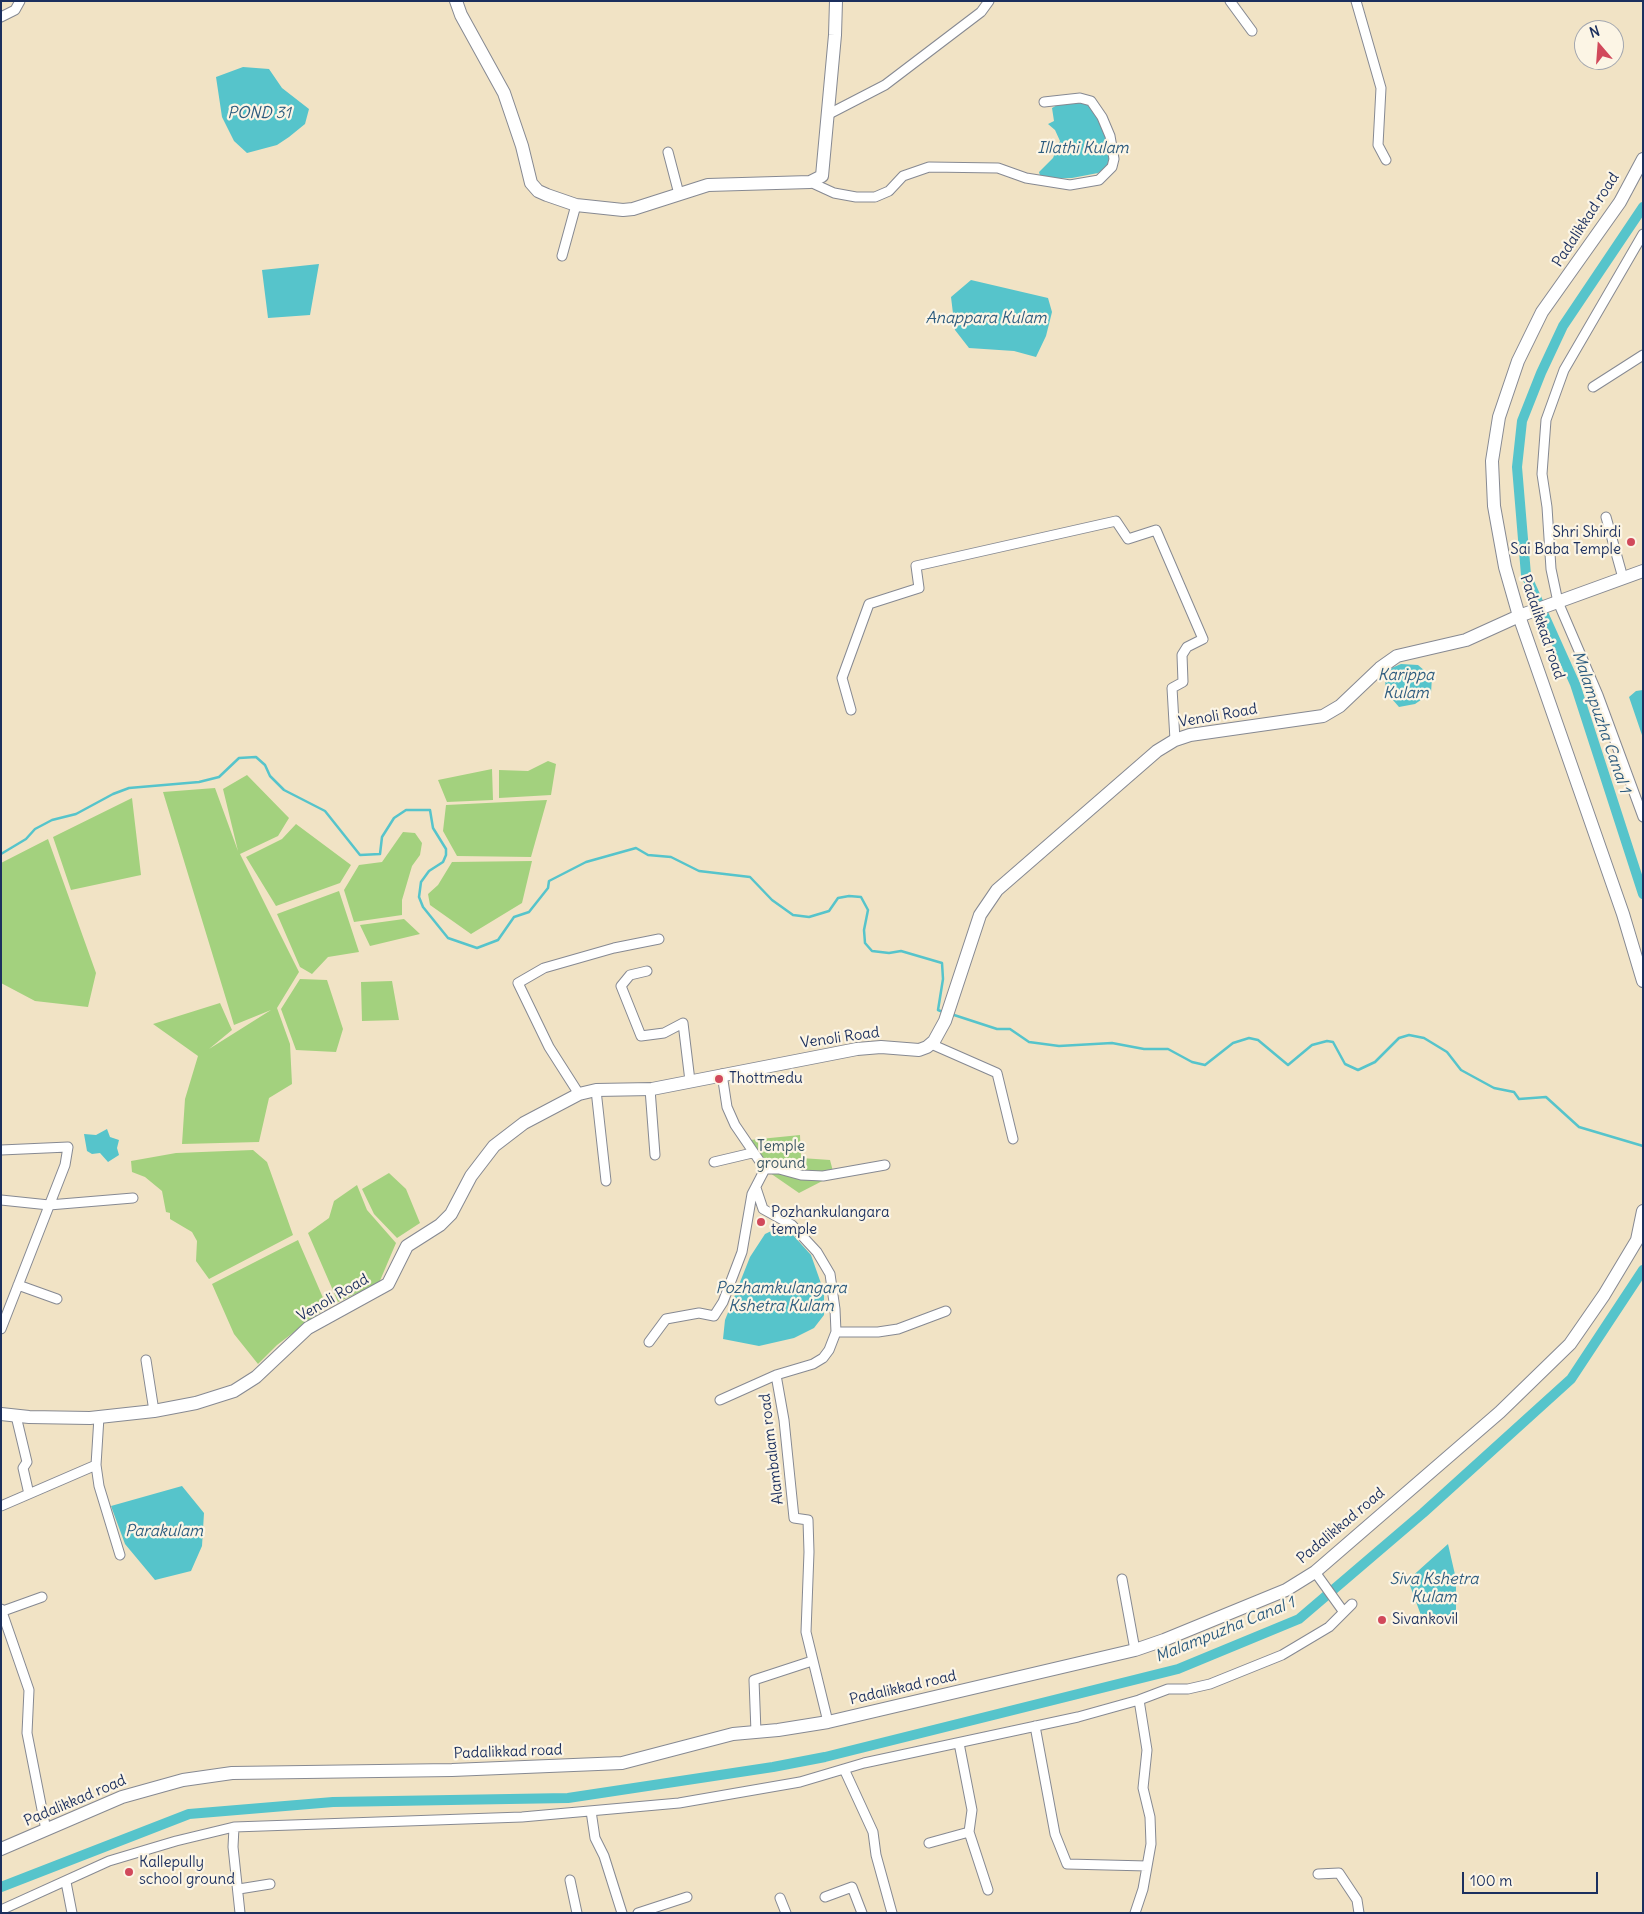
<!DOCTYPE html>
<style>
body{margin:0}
#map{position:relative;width:1644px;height:1914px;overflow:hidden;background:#f1e3c5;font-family:Delius,sans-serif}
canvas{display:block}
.frame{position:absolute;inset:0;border:2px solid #1b2f5e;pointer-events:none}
.north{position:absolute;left:1574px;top:20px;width:50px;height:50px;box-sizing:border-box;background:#fcf5e5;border:1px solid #a2a6af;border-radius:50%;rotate:342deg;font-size:14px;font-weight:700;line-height:20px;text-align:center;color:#1b2f5e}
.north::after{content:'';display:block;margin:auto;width:18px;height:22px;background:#d1495b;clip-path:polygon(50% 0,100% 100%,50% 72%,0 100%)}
.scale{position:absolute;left:1462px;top:1872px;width:136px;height:22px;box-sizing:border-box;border:2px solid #1b2f5e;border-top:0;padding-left:6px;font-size:15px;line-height:18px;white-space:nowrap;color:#1b2f5e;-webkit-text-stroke:4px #fcf5e5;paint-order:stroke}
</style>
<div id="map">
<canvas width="1644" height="1914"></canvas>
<div class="frame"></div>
<div class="north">N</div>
<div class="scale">100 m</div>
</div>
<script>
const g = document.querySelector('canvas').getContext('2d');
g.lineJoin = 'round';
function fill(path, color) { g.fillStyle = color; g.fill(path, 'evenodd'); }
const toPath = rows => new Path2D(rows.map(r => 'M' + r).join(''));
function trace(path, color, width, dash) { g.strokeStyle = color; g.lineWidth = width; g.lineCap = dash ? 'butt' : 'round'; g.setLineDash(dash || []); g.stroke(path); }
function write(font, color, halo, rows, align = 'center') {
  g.font = font + ' Delius,sans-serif'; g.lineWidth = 4.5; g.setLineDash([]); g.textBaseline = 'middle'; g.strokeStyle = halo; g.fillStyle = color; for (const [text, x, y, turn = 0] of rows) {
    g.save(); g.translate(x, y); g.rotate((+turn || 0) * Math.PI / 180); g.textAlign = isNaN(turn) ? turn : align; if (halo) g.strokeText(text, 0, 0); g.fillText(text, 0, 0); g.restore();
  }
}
const green = toPath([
 [548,761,556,764,551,795,499,798,499,770,528,771],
 [492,769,493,800,447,802,438,780],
 [247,775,289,818,278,836,240,854,299,972,277,1008,290,1044,292,1084,269,1098,259,1142,182,1144,185,1099,198,1056,153,1024,220,1003,232,1030,209,1049,271,1010,234,1025,163,792,215,788,238,851,223,789],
 [132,798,141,875,71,890,53,837],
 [547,800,531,857,457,856,443,831,446,805],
 [296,824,351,865,340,883,276,906,246,857,282,839],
 [403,832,415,833,422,843,420,855,412,866,402,900,402,915,354,922,344,890,359,865,382,862],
 [48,839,96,973,88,1007,35,1001,1,983,1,863],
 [532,861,522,903,471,934,430,905,428,894,438,885,452,862],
 [339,891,359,952,328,957,312,974,300,967,277,914],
 [404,919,420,934,370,946,360,925],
 [300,979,327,980,343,1029,336,1052,296,1050,281,1009],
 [392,981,399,1020,362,1021,361,982],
 [800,1135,801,1158,830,1160,834,1175,799,1193,770,1173,750,1140],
 [253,1150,267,1162,293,1235,209,1279,196,1261,197,1241,192,1232,170,1219,170,1213,166,1212,162,1191,145,1177,132,1172,131,1161,176,1153],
 [389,1173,406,1189,420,1223,397,1238,374,1214,362,1189],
 [357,1185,367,1210,396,1243,379,1283,338,1302,308,1233,329,1218,334,1201],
 [298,1240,327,1307,277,1345,258,1364,234,1334,212,1284]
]);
const water = toPath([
 [243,67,269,69,282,88,309,109,305,124,289,137,277,145,247,153,234,141,222,117,216,77],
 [1089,102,1102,125,1114,162,1098,173,1072,178,1041,179,1039,172,1053,158,1060,141,1055,130,1048,124,1054,121,1052,108,1059,104],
 [319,264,310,315,268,318,262,270],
 [971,280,1048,298,1052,312,1046,336,1036,357,1014,351,969,348,955,330,951,297],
 [1401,664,1418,665,1432,677,1431,693,1415,704,1399,707,1386,692,1385,679,1389,669],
 [1643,690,1643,738,1629,697,1636,691],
 [107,1129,110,1137,119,1140,117,1148,119,1155,108,1162,100,1153,92,1154,87,1151,84,1134,96,1135],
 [784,1225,811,1255,824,1292,824,1315,814,1328,794,1338,759,1346,723,1339,725,1320,750,1257,765,1234],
 [182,1486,204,1513,202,1546,191,1571,155,1580,125,1544,111,1506],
 [1448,1544,1456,1579,1456,1615,1422,1618,1408,1580]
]);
const stream = toPath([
 [1,854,26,839,35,829,52,820,76,814,113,794,129,788,199,782,219,777,239,758,256,757,265,765,270,776,284,790,325,811,360,855,380,854,382,837,394,818,406,810,430,810,433,828,446,849,446,855,443,862,429,871,421,882,419,897,423,907,448,938,477,948,498,940,514,917,529,912,548,888,549,881,586,862,636,848,648,855,671,857,699,871,750,877,772,900,793,915,809,917,829,911,838,898,849,896,861,897,868,910,864,930,865,943,872,951,889,953,901,951,942,963,943,979,938,1010,943,1012],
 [951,1014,997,1029,1010,1029,1029,1042,1059,1046,1112,1043,1144,1049,1168,1049,1192,1062,1205,1065,1233,1043,1249,1038,1258,1040,1288,1065,1312,1045,1327,1041,1333,1042,1345,1064,1358,1070,1375,1062,1399,1038,1409,1035,1424,1038,1447,1052,1461,1070,1494,1088,1514,1092,1519,1099,1546,1097,1579,1127,1643,1146]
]);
const canal = toPath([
 [1643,207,1563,326,1541,373,1522,421,1517,467,1526,575,1575,684,1643,894],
 [1,1887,189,1814,333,1802,568,1798,773,1767,825,1757,1178,1669,1299,1619,1423,1513,1571,1379,1643,1270]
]);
const street = toPath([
 [1230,1,1252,31],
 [1356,1,1381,88,1378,145,1386,160],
 [1,17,15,10,20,1],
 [827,115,885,85,981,12,989,1],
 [668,152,679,194],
 [810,182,834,193,856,197,875,197,889,191,903,176,929,167,998,168,1026,178,1070,185,1099,180,1112,167,1114,159,1110,136,1102,117,1091,101,1080,98,1044,102],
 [1643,234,1564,370,1546,420,1542,474,1547,507,1551,569,1558,602,1598,695,1643,817],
 [562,256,576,205],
 [1593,387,1643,355],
 [1606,517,1623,578],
 [851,710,842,678,869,604,919,588,916,566,1116,521,1128,539,1156,530,1203,639,1187,647,1182,655,1183,682,1172,688,1175,740],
 [647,971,630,975,621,986,641,1036,664,1033,683,1023,690,1081],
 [931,1044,997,1073,1013,1139],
 [650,1089,655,1155],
 [596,1090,606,1181],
 [579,1094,549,1047,518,983,544,968,614,948,659,939],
 [1,1150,68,1147,65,1165,1,1329],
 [714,1162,752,1153],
 [765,1169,779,1169,801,1175,823,1176,885,1165],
 [1,1200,49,1205,133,1198],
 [18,1285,57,1299],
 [836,1332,878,1332,898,1329,946,1311],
 [649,1342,666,1319,699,1313,714,1316,723,1302,742,1252,752,1194,765,1169,735,1125,727,1107,722,1074],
 [146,1360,154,1411],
 [776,1375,784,1420,794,1518,808,1520,809,1552,806,1632,828,1722],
 [720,1400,776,1375,813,1364,823,1358,829,1350,836,1332,835,1309,830,1274,817,1252,792,1225,763,1209,756,1188],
 [16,1416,27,1462,23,1468,29,1494],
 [99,1417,96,1465,99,1486,120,1555],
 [1,1506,96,1465],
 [1315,1572,1343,1611],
 [1122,1579,1135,1650],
 [1,1609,29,1690,27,1733,46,1830],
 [3,1611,42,1597],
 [1035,1726,1055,1834,1067,1864,1147,1866],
 [756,1732,754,1680,812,1661],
 [959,1743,972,1810,969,1832,988,1890],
 [844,1769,873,1832,876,1855,892,1913],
 [591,1811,595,1838,604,1856,622,1913],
 [234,1827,233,1847,240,1913],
 [929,1843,969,1832],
 [1318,1874,1339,1873,1357,1900,1359,1913],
 [570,1880,577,1913],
 [66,1882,72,1913],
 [239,1889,270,1884],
 [825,1897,852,1887,862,1913],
 [780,1898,786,1913],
 [1,1910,109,1861,176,1841,234,1827,522,1817,679,1803,800,1782,864,1763,1078,1717,1139,1700,1168,1689,1188,1689,1210,1684,1282,1655,1329,1627,1352,1604],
 [638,1913,687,1897],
 [1135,1913,1143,1889,1151,1844,1150,1817,1143,1788,1147,1750,1139,1700]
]);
const secondary = toPath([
 [456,1,461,15,504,93,522,146,531,183,538,191,547,195,576,205,623,210,633,209,708,185,810,182,822,176,835,35,836,1],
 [1643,159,1620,202,1542,312,1518,361,1499,417,1492,461,1494,506,1505,567,1519,616,1623,914,1643,981],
 [1,1414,29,1417,90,1418,154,1411,196,1403,234,1391,256,1377,308,1328,388,1284,407,1246,440,1225,451,1214,471,1176,494,1146,524,1123,579,1094,596,1090,652,1089,857,1049,881,1047,919,1050,927,1047,934,1041,945,1021,980,915,997,890,1157,751,1175,740,1190,735,1323,716,1340,706,1380,668,1397,656,1466,640,1519,616,1643,571],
 [1,1849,122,1797,183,1780,232,1773,452,1770,622,1763,733,1734,778,1730,828,1722,1135,1650,1164,1640,1286,1590,1315,1572,1500,1412,1570,1344,1604,1295,1637,1240,1643,1211]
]);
const markers = [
 [1631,542,5,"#d1495b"],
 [719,1079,5,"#d1495b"],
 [761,1222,5,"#d1495b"],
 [1382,1620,5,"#d1495b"],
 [129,1872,5,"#d1495b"]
];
const streetNames = [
 ["Padalikkad road",1586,220,-57],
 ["Padalikkad road",1542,627,71],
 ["Venoli Road",1218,716,-10],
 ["Venoli Road",840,1038,-8],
 ["Venoli Road",333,1298,-30],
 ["Alambalam road",772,1449,-97],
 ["Padalikkad road",1341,1526,-40],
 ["Padalikkad road",903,1688,-13],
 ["Padalikkad road",508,1752,-2],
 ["Padalikkad road",75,1801,-23]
];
const poiNames = [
 ["Shri Shirdi",1621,533,"right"],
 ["Sai Baba Temple",1621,550,"right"],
 ["Thottmedu",729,1079],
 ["Pozhankulangara",771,1213],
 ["temple",771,1230],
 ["Sivankovil",1392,1620],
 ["Kallepully",139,1863],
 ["school ground",139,1880]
];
const parkNames = [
 ["Temple",781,1147],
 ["ground",781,1164]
];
const waterNames = [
 ["POND 31",259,113],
 ["Illathi Kulam",1083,148],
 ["Anappara Kulam",986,318],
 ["Karippa",1406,675],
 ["Kulam",1406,693],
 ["Malampuzha Canal 1",1601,722,71],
 ["Pozhamkulangara",781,1288],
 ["Kshetra Kulam",781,1306],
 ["Parakulam",164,1531],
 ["Siva Kshetra",1434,1579],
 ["Kulam",1434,1597],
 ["Malampuzha Canal 1",1225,1630,-22]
];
fill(green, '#a3d17e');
fill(water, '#56c4cb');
trace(stream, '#56c4cb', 2.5);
trace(canal, '#56c4cb', 10);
trace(street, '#868992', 11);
trace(secondary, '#868992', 14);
trace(street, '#fff', 9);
trace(secondary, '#fff', 12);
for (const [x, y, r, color] of markers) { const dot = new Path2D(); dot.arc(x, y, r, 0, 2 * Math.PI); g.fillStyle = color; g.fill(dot); trace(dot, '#fcf5e5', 2); }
write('15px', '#1b2f5e', '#fcf5e5', streetNames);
write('15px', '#1b2f5e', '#fcf5e5', poiNames, 'left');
write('15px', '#3d5866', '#fcf5e5', parkNames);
write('italic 16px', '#2d5c7f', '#fcf5e5', waterNames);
</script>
